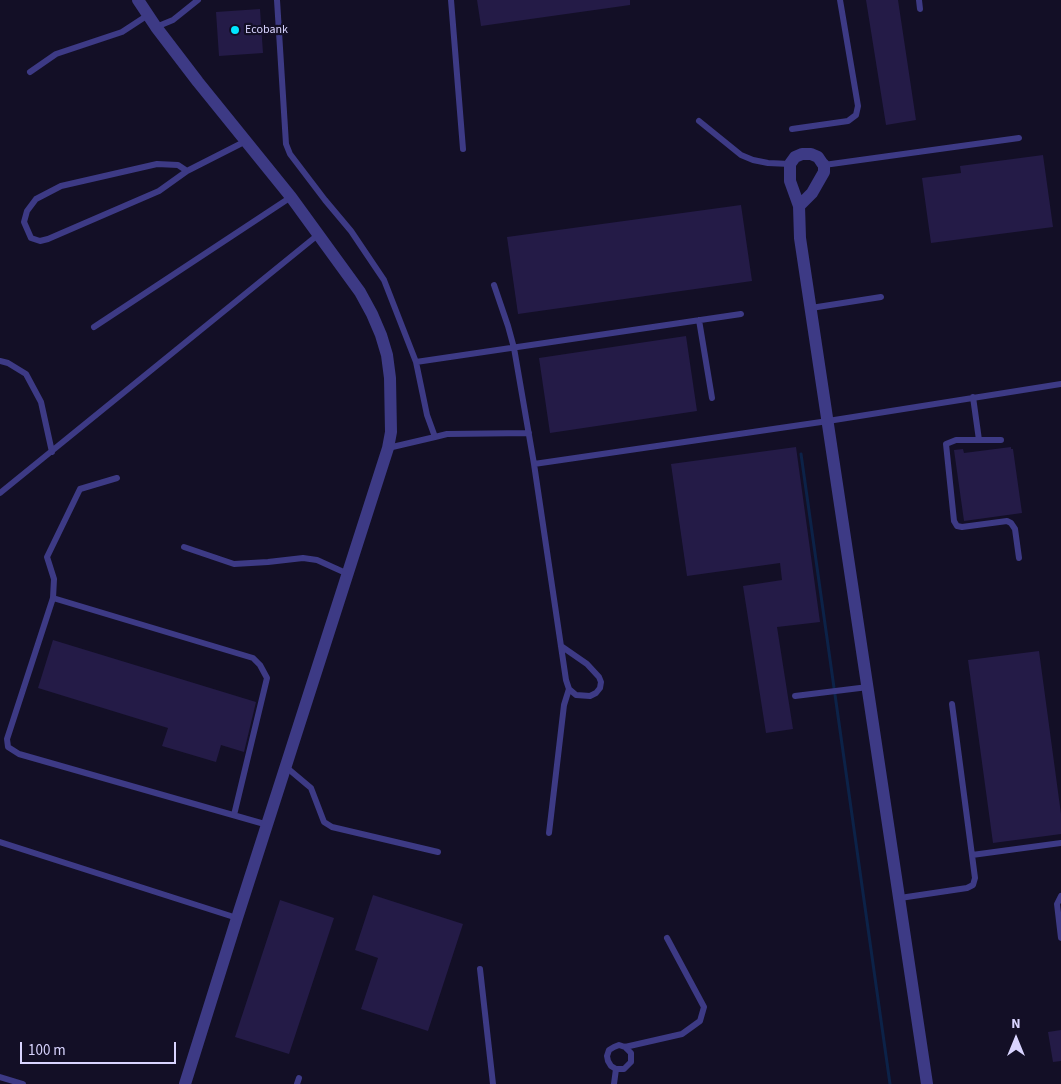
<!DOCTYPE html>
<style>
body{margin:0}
#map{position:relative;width:1061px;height:1084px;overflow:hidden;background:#130f26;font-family:"Source Sans 3",sans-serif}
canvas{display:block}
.north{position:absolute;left:991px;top:1014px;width:50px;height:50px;-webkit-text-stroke:4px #130f26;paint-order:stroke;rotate:0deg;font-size:14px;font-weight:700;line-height:20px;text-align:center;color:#d9d4ff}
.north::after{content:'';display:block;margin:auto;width:18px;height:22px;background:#d9d4ff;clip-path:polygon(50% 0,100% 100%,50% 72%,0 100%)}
.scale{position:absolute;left:20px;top:1042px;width:156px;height:22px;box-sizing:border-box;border:2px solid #d9d4ff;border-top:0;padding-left:6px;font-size:15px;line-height:18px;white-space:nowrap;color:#d9d4ff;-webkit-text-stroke:4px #130f26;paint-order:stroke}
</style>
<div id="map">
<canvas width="1061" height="1084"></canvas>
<div class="north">N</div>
<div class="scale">100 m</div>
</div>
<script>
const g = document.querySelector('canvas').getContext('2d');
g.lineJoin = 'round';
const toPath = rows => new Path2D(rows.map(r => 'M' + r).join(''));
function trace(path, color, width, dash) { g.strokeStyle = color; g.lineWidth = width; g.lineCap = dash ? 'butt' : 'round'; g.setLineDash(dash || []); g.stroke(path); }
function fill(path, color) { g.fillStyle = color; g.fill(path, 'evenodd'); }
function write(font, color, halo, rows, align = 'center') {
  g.font = font + ' "Source Sans 3",sans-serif'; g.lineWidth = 4.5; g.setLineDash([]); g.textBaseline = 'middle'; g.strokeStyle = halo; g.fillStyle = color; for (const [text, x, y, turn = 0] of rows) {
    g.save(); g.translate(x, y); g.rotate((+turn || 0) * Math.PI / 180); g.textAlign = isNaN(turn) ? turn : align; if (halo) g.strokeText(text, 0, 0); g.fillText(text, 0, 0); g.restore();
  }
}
const stream = toPath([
 [801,454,890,1084]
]);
const building = toPath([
 [477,0,630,0,630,5,481,26],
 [866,0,898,0,916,120,886,125],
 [260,9,263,53,219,56,216,12],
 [1043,155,1053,227,931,243,922,178,961,173,960,166],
 [741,205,752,281,518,314,507,237],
 [686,336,697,411,550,433,539,358],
 [796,447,820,622,777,627,793,729,766,733,743,586,782,580,780,563,687,576,671,464],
 [1011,447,1011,449,1013,449,1022,513,964,521,954,450,963,449,964,453],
 [53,640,256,702,244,752,221,745,216,762,162,746,168,728,38,688],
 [1039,651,1061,814,1061,834,993,843,968,660],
 [373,895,463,924,428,1031,361,1009,378,958,355,950],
 [280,900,334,918,289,1054,235,1037],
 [1061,1030,1061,1061,1053,1062,1048,1032]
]);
const lane = toPath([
 [277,0,286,144,290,154,325,200,351,231,384,280,416,362,427,415,435,437,447,434,529,433],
 [451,0,463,149],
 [919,0,920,9],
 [156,27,173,20,198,0],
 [30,72,56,54,122,32,148,15],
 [699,121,741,155,753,160,768,163,790,164],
 [792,129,848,121,856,115,858,106,840,0],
 [824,165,1019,138],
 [187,171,178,165,157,164,61,186,36,199,27,211,24,222,31,238,40,241,48,239,159,191,187,171,246,141],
 [494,285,508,326,514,348,534,464,566,680,569,689,576,695,590,696,596,693,600,688,601,682,599,677,587,664,561,646],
 [811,308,881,297],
 [699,320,712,398],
 [94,327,291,197],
 [0,361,8,363,26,374,41,402,52,452],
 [416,362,741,314],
 [973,397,979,440],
 [1001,440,956,440,946,444,954,521,957,526,962,527,1007,521,1011,523,1015,529,1019,558],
 [388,448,435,437],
 [534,464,828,421,1061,384],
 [117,478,80,489,47,557,54,579,53,598,7,739,8,747,19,754,268,825],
 [0,493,319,234],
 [184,547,234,564,268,562,303,558,317,560,348,574],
 [53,598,253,658,260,665,267,678,234,815],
 [795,696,868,687],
 [286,767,311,788,324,822,332,827,438,852],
 [549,833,564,705,569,689],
 [0,842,237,918],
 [972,855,1061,843],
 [1061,896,1057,904,1061,938],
 [900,898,967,888,973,885,975,878,952,704],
 [480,969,493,1084],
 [625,1047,631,1053,631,1062,624,1069,616,1069,611,1066,608,1061,607,1056,609,1050,614,1047,619,1045,625,1047,682,1034,700,1021,704,1007,667,938],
 [0,1077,23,1084],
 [297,1084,299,1078],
 [614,1084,616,1069]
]);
const street = toPath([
 [138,0,156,27,198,82,291,197,360,292,372,314,381,335,387,355,390,378,391,432,388,448,237,918,185,1084],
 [799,206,812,193,824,172,824,165,822,163,818,157,811,154,802,154,795,157,790,164,790,181,799,206,800,238,927,1084]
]);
const markers = [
 [235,30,5,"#00e5ff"]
];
const poiNames = [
 ["Ecobank",245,30]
];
trace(stream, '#0c2248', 3);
fill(building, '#241b47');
trace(lane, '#3d3a85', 6);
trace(street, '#3d3a85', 12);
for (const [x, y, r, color] of markers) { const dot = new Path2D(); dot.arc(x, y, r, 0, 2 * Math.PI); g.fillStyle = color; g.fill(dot); trace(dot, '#130f26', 2); }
write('12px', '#d9d4ff', '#130f26', poiNames, 'left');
</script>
